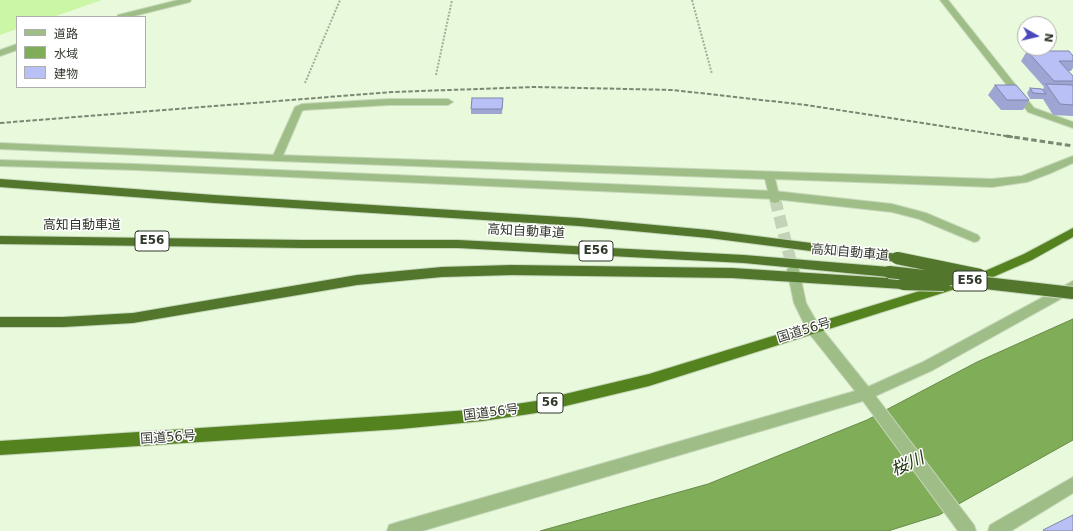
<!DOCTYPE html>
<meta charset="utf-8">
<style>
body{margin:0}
#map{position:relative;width:1073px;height:531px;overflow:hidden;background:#e8fadb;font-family:"DejaVu Sans","Noto Sans JP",sans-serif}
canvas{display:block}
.legend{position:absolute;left:16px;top:16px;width:130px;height:72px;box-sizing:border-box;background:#fff;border:1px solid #adafab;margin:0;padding:5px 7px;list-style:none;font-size:12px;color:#31382c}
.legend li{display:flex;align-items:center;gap:8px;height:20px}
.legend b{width:20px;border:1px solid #adafab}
.north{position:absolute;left:1017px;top:16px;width:40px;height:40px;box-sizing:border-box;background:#fff;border:1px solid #adafab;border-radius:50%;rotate:98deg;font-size:11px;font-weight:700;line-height:16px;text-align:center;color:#31382c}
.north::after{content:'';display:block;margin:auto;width:14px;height:18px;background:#4947bd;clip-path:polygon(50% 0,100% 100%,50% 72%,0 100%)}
</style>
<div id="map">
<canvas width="1073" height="531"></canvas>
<ul class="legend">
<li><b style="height:5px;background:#9fbe87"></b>道路</li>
<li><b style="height:11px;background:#80ad57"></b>水域</li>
<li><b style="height:11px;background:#b8c0f5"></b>建物</li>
</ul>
<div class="north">N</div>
</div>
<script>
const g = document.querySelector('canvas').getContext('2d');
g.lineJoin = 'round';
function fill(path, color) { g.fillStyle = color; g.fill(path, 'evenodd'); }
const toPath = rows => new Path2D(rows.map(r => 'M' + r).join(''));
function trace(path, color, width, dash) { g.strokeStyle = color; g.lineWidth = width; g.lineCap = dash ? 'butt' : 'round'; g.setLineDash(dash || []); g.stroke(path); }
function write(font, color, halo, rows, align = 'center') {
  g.font = font + ' "DejaVu Sans","Noto Sans JP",sans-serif'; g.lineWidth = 3; g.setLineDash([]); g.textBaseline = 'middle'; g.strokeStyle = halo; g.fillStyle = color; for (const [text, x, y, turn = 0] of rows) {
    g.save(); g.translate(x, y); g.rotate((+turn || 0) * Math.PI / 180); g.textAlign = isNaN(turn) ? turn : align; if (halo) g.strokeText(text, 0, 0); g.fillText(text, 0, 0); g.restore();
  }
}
const green = toPath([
 [0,0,102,0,53,17,17,17,17,29,0,35]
]);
const water = toPath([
 [1073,319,1073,440,939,515,888,531,540,531,708,484,867,420,977,362,1073,319]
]);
const minorTunnel = toPath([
 [775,199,793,270]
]);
const path = toPath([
 [692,0,712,74],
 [436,75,452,0],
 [305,83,340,0]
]);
const service = toPath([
 [389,99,448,99,453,102,448,105,389,105,304,110,302,111,281,160,277,161,272,158,295,107,302,104,389,99],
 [0,160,136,164,774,191,892,204,926,213,978,235,980,238,978,241,974,242,919,219,892,212,774,199,136,170,0,166,0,160],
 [1073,281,1073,292,933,370,871,398,866,400,861,398,859,394,861,390,923,362,1073,281],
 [1073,477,1073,493,1011,531,988,531,990,525,1073,477]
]);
const minor = toPath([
 [178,0,191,0,190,2,130,17,117,17,118,15,178,0],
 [940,0,948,0,1034,108,1073,122,1073,128,1028,112,940,0],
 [17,44,17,50,0,56,0,50,17,44],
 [0,143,277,155,992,179,1022,176,1073,156,1073,163,1051,173,1027,182,992,187,775,179,780,199,779,202,775,203,771,202,770,199,765,179,277,161,0,149,0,143],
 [793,265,797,267,799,270,806,303,818,324,871,390,974,525,976,531,958,531,863,401,422,531,387,531,389,525,395,523,855,391,808,332,794,303,787,270,789,267,793,265]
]);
const trunk = toPath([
 [1073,228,1073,237,1032,260,993,277,649,386,536,413,483,421,400,429,0,455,0,441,400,415,483,409,536,401,649,374,985,271,1024,254,1073,228]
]);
const motorway = toPath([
 [0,179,214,195,579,218,709,230,897,254,901,255,903,258,901,261,897,262,709,238,579,226,214,203,0,187,0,179],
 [0,236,303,240,458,240,744,255,889,267,893,269,895,272,893,275,889,277,744,263,458,248,303,248,0,244,0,236],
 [512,265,732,268,903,279,907,281,909,284,907,287,903,289,732,278,512,275,442,277,357,285,133,323,63,327,0,327,0,317,63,317,133,313,357,275,442,267,512,265]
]);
const railFar1 = toPath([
 [0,123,392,92,535,87,673,90,806,105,1013,137]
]);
const rail = toPath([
 [1006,136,1073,146]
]);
const motorwayBridge = toPath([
 [897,258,980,275],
 [889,272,1073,293],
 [903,284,944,285]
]);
const wall = toPath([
 [1027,51,1073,56,1073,68,1071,71,1068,71,1073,76,1073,116,1053,115,1043,99,1030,99,1027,93,1030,88,1043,89,1044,87,1021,61],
 [995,85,1029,100,1023,110,1001,110,988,95],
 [503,103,502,114,471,114,471,109]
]);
const building = toPath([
 [1027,51,1069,51,1073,56,1073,61,1059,61,1073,76,1073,81,1054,81,1027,51],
 [1046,84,1073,85,1073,105,1060,104,1046,84],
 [995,85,1016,85,1029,100,1007,100,995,85],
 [1030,88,1042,89,1046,94,1033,93,1030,88],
 [472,98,503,98,502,109,471,109,472,98],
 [1073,515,1073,531,1044,531,1043,530,1073,515]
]);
const shields = [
 [152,241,34],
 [596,251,34],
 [970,281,34],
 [550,403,26]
];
const shieldNames = [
 ["E56",152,241],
 ["E56",596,251],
 ["E56",970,281],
 ["56",550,403]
];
const streetNames = [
 ["高知自動車道",82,226],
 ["高知自動車道",526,232,3],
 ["高知自動車道",850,253,5],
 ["国道56号",804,331,-17],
 ["国道56号",491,413,-7],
 ["国道56号",168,438,-4]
];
const nearWaternames = [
 ["桜川",908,465,-24]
];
fill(green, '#caf6a6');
fill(water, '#80ad57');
trace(water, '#688a4a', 1);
trace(minorTunnel, '#c3d3b8', 12, [12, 5.5]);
trace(service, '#c7d7bc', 2);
trace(minor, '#c7d7bc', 2);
trace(trunk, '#c7d7bc', 2);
trace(motorway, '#c7d7bc', 2);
trace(path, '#a0ae97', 2, [2, 1.5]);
fill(service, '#9fbe87');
fill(minor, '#9fbe87');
fill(trunk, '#54821e');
fill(motorway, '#51762c');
trace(railFar1, '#7b8773', 2, [4.5, 2]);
trace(rail, '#7b8773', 3, [5.5, 3]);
trace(motorwayBridge, '#c7d7bc', 14, []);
trace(motorwayBridge, '#51762c', 12);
fill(wall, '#9ea5d3');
fill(building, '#b8c0f5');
trace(building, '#8186ac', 1);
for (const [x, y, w] of shields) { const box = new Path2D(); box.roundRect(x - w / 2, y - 10, w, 20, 3); g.fillStyle = '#fff'; g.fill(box); trace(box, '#31382c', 1); }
write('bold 12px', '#31382c', null, shieldNames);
write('13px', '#31382c', '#fff', streetNames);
write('italic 17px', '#243613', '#fff', nearWaternames);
</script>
